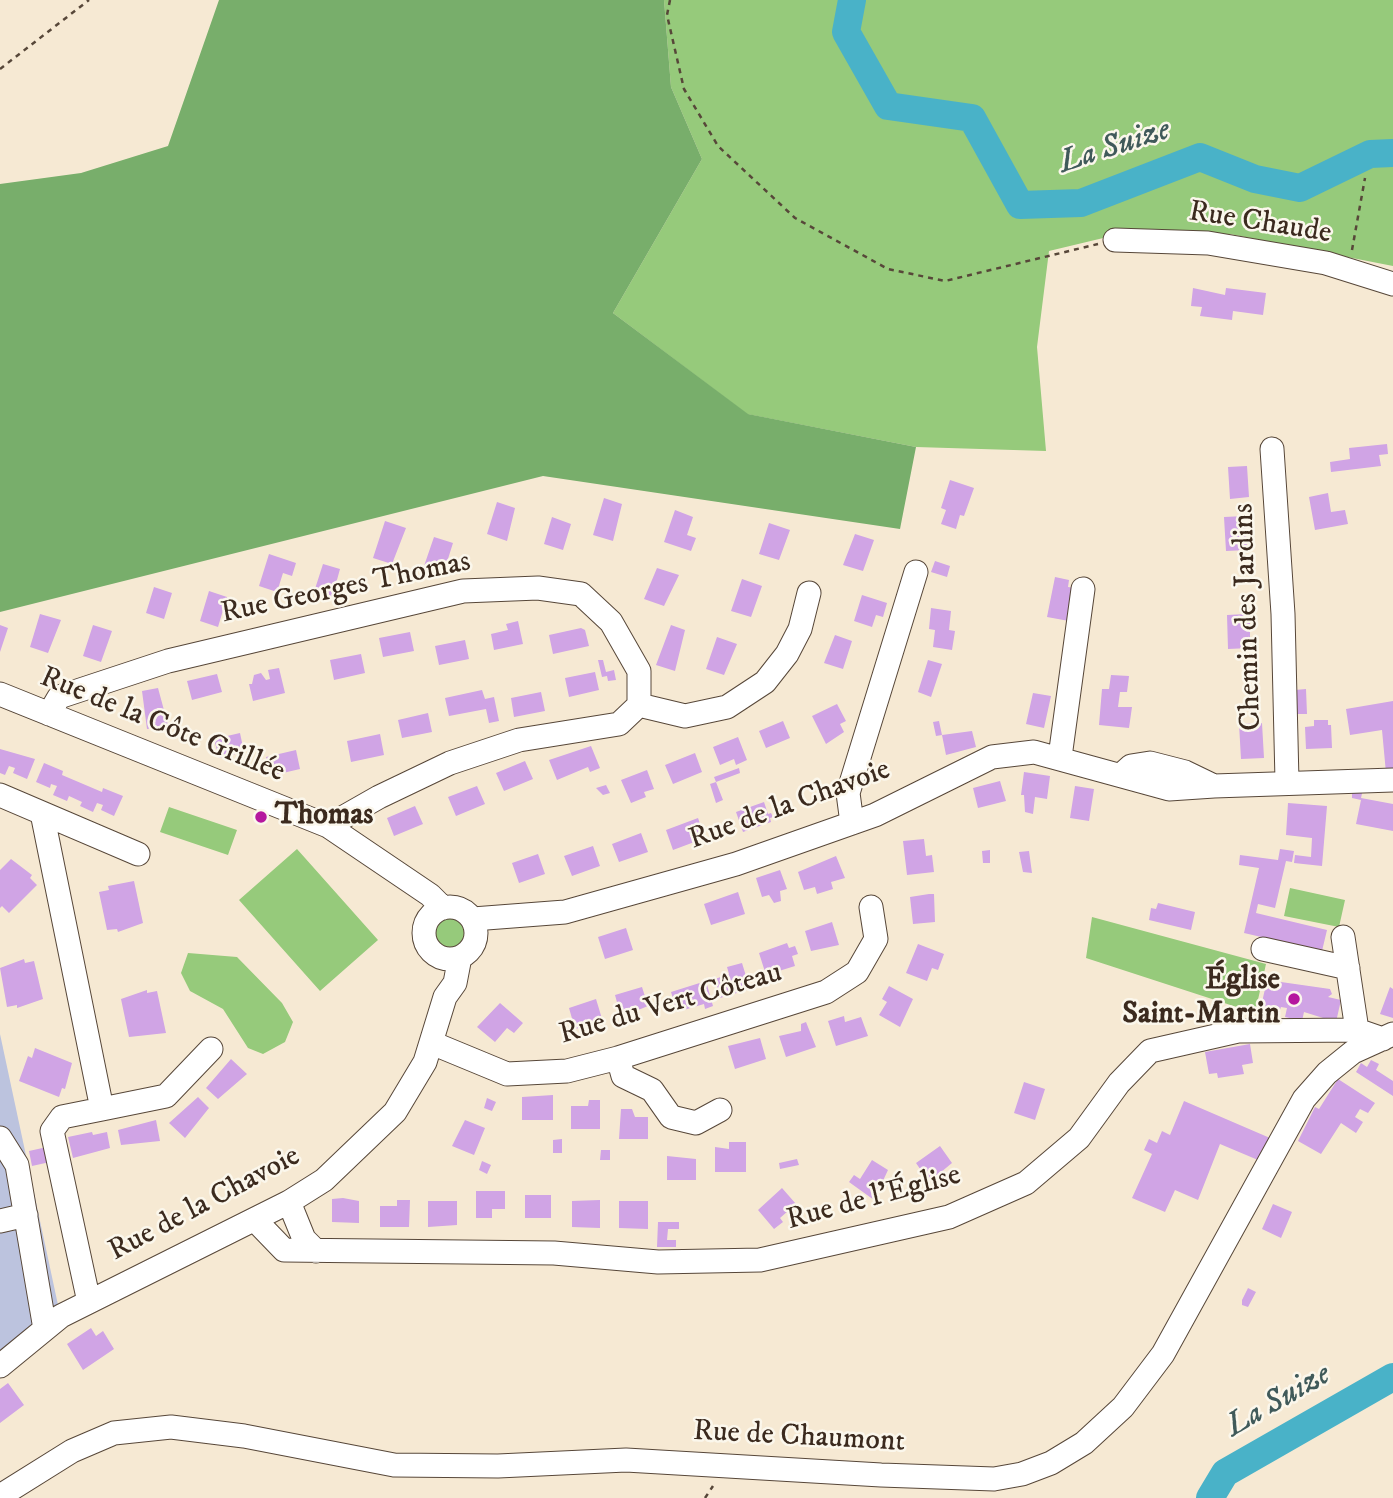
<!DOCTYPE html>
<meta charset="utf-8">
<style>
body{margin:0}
canvas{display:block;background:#f6e9d3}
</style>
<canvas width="1393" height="1498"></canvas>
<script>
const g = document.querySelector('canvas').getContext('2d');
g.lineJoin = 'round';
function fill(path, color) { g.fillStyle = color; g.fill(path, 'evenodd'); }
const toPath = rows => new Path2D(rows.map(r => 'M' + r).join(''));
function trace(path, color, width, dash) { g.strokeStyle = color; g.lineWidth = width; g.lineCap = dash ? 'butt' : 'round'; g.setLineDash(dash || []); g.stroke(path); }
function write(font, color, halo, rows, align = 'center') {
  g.font = font + ' "IM FELL DW Pica",serif'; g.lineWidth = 5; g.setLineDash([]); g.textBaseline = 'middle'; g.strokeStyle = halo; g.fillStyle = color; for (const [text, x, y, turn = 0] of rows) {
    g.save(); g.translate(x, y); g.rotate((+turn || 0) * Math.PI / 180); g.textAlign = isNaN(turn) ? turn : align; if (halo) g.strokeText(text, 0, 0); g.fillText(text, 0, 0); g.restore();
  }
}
const industrial = toPath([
 [0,1034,58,1305,0,1359]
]);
const green = toPath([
 [664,0,1393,0,1393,266,1230,234,1120,234,1049,251,1037,347,1046,451,916,447,747,414,613,313,702,159,671,87],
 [169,807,237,830,228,855,160,832],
 [297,849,378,940,320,991,239,900],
 [1290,888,1345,900,1339,927,1284,916],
 '418 933a34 34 0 1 1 68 0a34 34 0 1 1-68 0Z',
 [1092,917,1266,964,1255,1013,1086,958],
 [188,953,237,957,282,1003,293,1022,285,1042,263,1054,248,1048,223,1009,190,991,181,973]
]);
const forest = toPath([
 [219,0,664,0,671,87,702,159,613,313,748,414,916,447,900,529,543,476,0,612,0,184,81,173,168,146]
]);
const river = toPath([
 [852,0,846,32,888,106,972,118,1020,205,1081,203,1200,157,1255,179,1300,188,1370,154,1393,153],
 [1210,1498,1225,1473,1393,1377]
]);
const building = toPath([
 [1193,288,1225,295,1226,288,1266,293,1263,315,1233,311,1232,320,1200,316,1202,307,1191,306],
 [1387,444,1388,454,1379,455,1381,466,1331,472,1330,462,1350,459,1349,448],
 [1247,466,1249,497,1230,499,1228,467],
 [950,480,974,488,964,516,960,515,956,529,941,524,946,510,941,508],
 [1328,493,1331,512,1345,510,1348,524,1315,530,1309,497],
 [604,498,622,504,613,541,593,535],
 [497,502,515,508,507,541,487,534],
 [675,510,693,517,687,535,696,538,691,551,664,542],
 [1245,516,1247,550,1226,551,1224,517],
 [552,517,571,524,563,550,544,544],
 [385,521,406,528,392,564,373,558],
 [769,523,790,530,779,560,759,554],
 [855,534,874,540,863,571,843,565],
 [434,537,453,543,447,562,452,563,449,574,424,566],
 [269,554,296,563,292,576,283,573,277,592,259,586],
 [935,561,950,566,947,577,931,572],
 [323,564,340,569,332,598,314,592],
 [657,568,679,575,664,606,644,599],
 [1055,577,1069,580,1068,587,1075,588,1069,621,1047,617],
 [742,579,762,586,751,617,731,611],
 [154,587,172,593,164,619,146,613],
 [209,591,227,597,218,627,200,621],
 [862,595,887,603,883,617,876,615,872,627,854,621],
 [931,608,951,611,949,630,955,631,952,650,933,647,935,630,929,629],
 [40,614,61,620,48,653,30,647],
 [1247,614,1250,614,1250,648,1228,649,1227,615],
 [518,621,523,644,494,650,491,634,508,630,506,624],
 [0,625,8,628,0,652],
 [93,625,112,631,101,662,83,656],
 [671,625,685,630,675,671,656,665],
 [581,628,585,630,589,646,553,654,549,635],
 [410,632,414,651,383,657,379,638],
 [835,635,852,641,843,669,824,663],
 [717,637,737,644,724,675,706,669],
 [465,640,469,659,439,665,435,646],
 [361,654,365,673,334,680,330,660],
 [598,660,603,660,606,672,614,670,616,680,608,681,607,676,602,677],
 [928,660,942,664,931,697,918,692],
 [279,668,285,693,253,701,249,684,252,684,254,675,261,673,266,680,270,679,268,670],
 [595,672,599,690,569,697,565,678],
 [217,674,222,692,192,700,187,681],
 [1111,675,1129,676,1127,692,1120,692,1118,707,1132,707,1129,728,1099,725,1102,689,1109,689],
 [158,688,168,725,147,729,142,691],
 [1306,689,1307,714,1297,714,1295,690],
 [482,690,485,699,494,697,499,721,489,723,486,709,449,716,445,698],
 [541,692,545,711,514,717,511,698],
 [1033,693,1051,696,1044,728,1026,724],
 [1393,701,1393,772,1386,773,1382,730,1350,735,1346,709],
 [837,704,846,721,840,724,844,732,826,744,812,716],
 [428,713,432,732,402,738,398,720],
 [1314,720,1328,720,1328,725,1331,725,1332,748,1306,749,1305,727,1314,726],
 [783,721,790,738,766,748,759,731],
 [939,721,942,735,936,736,933,722],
 [1262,723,1264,758,1241,759,1239,724],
 [972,731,976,747,946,755,942,735],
 [240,733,244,752,219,758,214,739],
 [380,734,384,755,351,762,347,741],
 [738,737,747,760,736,765,734,759,720,765,713,747],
 [591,746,600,768,590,772,588,767,557,780,549,760],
 [0,749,35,759,27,779,13,773,15,768,9,766,5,775,0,773],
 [296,750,300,769,270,776,266,757],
 [695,753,702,772,673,784,665,765],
 [525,761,533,779,504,791,496,773],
 [44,763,63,771,62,775,102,792,103,788,123,796,114,816,101,810,103,805,97,803,93,812,80,806,82,802,69,796,67,801,53,795,57,786,51,784,50,788,36,782],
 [739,768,740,773,716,782,714,777],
 [647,770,654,789,644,792,646,797,631,803,621,780],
 [1024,772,1050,776,1047,799,1035,797,1033,814,1025,812,1024,795,1021,795],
 [1000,781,1006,801,978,808,973,788],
 [716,782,723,800,716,803,710,784],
 [606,785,610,793,603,795,596,788],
 [477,786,485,804,456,816,448,797],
 [1075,786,1094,789,1089,821,1070,818],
 [1352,789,1363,789,1361,798,1393,804,1393,831,1356,824,1361,800,1352,798],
 [764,802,768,814,771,813,773,817,770,818,771,822,743,832,736,812],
 [1288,803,1327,806,1322,866,1294,863,1295,855,1311,857,1312,838,1286,835],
 [415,806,423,824,394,836,387,818],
 [698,818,705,838,673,850,666,830],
 [641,833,648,852,619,862,612,844],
 [924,839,926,856,932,855,934,872,907,875,903,841],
 [593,846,600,866,572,876,564,856],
 [1280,849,1294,851,1292,862,1286,861,1275,908,1258,904,1256,913,1327,930,1322,951,1244,933,1259,868,1239,865,1240,855,1278,860],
 [990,850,990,863,983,863,982,851],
 [1029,851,1032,873,1023,872,1019,852],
 [538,854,545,874,519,883,512,863],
 [836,856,845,878,831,882,833,889,817,894,815,887,804,890,798,872],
 [11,859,32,875,30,878,37,885,9,913,2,906,0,908,0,870],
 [780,870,787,889,780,891,781,901,774,903,769,895,762,897,756,878],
 [134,881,143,923,118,932,117,929,107,930,99,892,109,890,108,886],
 [738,892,745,914,711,925,704,904],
 [929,894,934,894,935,922,913,924,910,897],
 [1158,903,1195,912,1191,930,1149,920,1151,908,1156,909],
 [832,922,839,945,811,951,805,931],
 [626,928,633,950,605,959,598,937],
 [787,943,789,948,795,946,798,954,792,956,795,966,766,975,759,953],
 [918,944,944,954,938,970,932,968,927,981,906,973],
 [24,959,25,963,34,961,43,999,17,1008,17,1005,7,1007,0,968],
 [742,963,750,989,720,998,715,979,729,974,727,967],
 [1267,980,1330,989,1332,994,1328,997,1341,1000,1336,1022,1304,1012,1302,1021,1285,1017,1287,1008,1281,1007,1278,1015,1260,1011],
 [706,981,713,1006,705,1009,704,1004,677,1012,671,992],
 [889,986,913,999,900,1027,879,1015,887,1002,882,999],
 [642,987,648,1006,621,1017,615,995],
 [1390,987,1393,989,1393,1018,1380,1014],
 [147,990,147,993,157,991,166,1033,129,1037,121,999],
 [596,999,603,1022,575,1029,569,1008],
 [500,1003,523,1023,514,1033,507,1028,495,1042,477,1027],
 [844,1016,845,1022,861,1017,868,1036,836,1046,828,1021],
 [806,1022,816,1047,786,1057,779,1036,801,1031,801,1024],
 [760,1038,766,1059,735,1069,728,1046],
 [1250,1044,1253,1063,1242,1065,1244,1074,1218,1078,1217,1073,1209,1074,1205,1052],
 [35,1048,72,1063,65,1089,62,1088,59,1097,19,1081,28,1056,32,1058],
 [231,1059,247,1074,218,1099,206,1088],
 [1371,1060,1379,1064,1376,1070,1393,1081,1393,1096,1356,1072,1361,1063,1367,1067],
 [1338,1079,1375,1103,1368,1113,1360,1109,1355,1117,1363,1122,1356,1133,1341,1123,1321,1154,1298,1141,1315,1107,1319,1109],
 [1024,1082,1045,1089,1035,1120,1014,1113],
 [553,1095,553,1120,522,1120,522,1097],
 [198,1097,209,1108,185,1138,169,1123],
 [487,1098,496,1102,492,1111,484,1108],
 [589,1100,600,1100,600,1129,571,1129,571,1106,588,1106],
 [1184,1101,1270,1138,1258,1160,1220,1144,1198,1200,1175,1190,1165,1212,1132,1198,1152,1154,1144,1150,1149,1139,1157,1143,1162,1131,1170,1135],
 [621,1109,632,1109,635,1117,648,1117,648,1139,619,1139],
 [156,1120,160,1141,121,1145,118,1130],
 [465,1120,485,1128,474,1155,452,1146],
 [92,1132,93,1135,107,1132,110,1148,73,1158,68,1137],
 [562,1139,562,1153,553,1153,553,1140],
 [729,1142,746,1142,746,1172,715,1172,715,1147,729,1149],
 [940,1146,952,1163,929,1182,916,1163],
 [47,1147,50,1162,32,1166,29,1151],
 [601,1150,610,1150,610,1160,600,1160],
 [667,1156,696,1159,696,1180,667,1180],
 [797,1159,799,1165,780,1169,779,1163],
 [872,1160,888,1170,874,1200,849,1182,854,1175,860,1179],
 [482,1161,491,1165,487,1174,479,1170],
 [782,1188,796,1204,780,1218,783,1222,774,1229,758,1210],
 [476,1191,505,1191,505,1209,492,1209,492,1218,476,1218],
 [525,1195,551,1195,551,1218,525,1218],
 [343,1198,359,1201,359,1223,332,1222,332,1199],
 [397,1200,410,1200,409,1227,380,1227,380,1206,397,1206],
 [600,1200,600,1228,572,1227,572,1201],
 [428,1201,457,1201,457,1225,428,1227],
 [619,1201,648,1201,648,1229,619,1228],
 [1273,1204,1292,1212,1281,1238,1262,1229],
 [658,1222,679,1222,679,1229,668,1229,667,1240,676,1240,676,1247,657,1247],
 [1248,1288,1256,1292,1248,1307,1242,1305,1242,1300],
 [91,1328,96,1336,103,1331,114,1349,83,1370,67,1344],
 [8,1383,24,1405,0,1423,0,1389]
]);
const path = toPath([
 [670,0,667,15,684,89,718,146,795,218,888,269,945,281,1098,244],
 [0,69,89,0],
 [1352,250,1365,178],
 [705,1498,713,1486]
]);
const minor = toPath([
 [1115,240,1208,243,1326,263,1393,284],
 [1272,449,1283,614,1287,781],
 [0,694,328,826,430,895,443,908],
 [639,705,685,716,727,707,765,682,787,654,800,629,809,593],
 [49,714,59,697,168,661,463,591,538,588,581,594,611,622,639,671,639,705,619,724,519,740,450,763,379,797,328,826],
 [1060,757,1083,589],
 [1121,775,1131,766,1150,763,1185,772,1214,786,1393,780],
 [0,795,138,854],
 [42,813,102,1109,62,1117,52,1131,89,1302],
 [852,823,848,793,916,572],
 '424 933a26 26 0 1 1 52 0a26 26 0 1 1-52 0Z',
 [473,919,565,912,736,864,875,815,992,757,1034,752,1169,789,1214,786],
 [1343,937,1357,1030],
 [1263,949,1348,968],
 [432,1043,507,1074,567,1071,618,1058,826,992,857,972,876,939,871,907],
 [618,1058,623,1076,652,1090,671,1117,696,1123,720,1110],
 [102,1109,166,1096,211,1049],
 [0,1138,17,1165,45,1329],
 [289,1202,304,1239,316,1251],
 [255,1220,284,1250,554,1253,658,1262,760,1260,949,1217,1026,1183,1079,1138,1119,1083,1150,1051,1238,1031,1357,1030,1383,1039],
 [0,1221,26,1215],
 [0,1366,61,1316,289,1202,324,1180,395,1112,425,1062,445,997,455,983,460,957],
 [0,1496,72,1451,114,1433,171,1427,244,1436,394,1465,498,1466,626,1460,881,1475,994,1479,1022,1474,1051,1463,1084,1443,1123,1407,1163,1354,1304,1099,1327,1073,1353,1052,1393,1034]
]);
const markers = [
 [261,817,7,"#b5179e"],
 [1294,999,7,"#b5179e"]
];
const streetNames = [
 ["Rue Chaude",1260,224,9],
 ["Rue Georges Thomas",346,589,-12],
 ["Chemin des Jardins",1249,617,-92],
 ["Rue de la Côte Grillée",162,726,22],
 ["Rue de la Chavoie",790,806,-20],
 ["Rue du Vert Côteau",671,1005,-16],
 ["Rue de l'Église",874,1199,-15],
 ["Rue de la Chavoie",205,1205,-28],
 ["Rue de Chaumont",799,1438,3]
];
const poiNames = [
 ["Thomas",275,817],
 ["Église",1280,982,"right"],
 ["Saint-Martin",1280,1016,"right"]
];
const waterNames = [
 ["La Suize",1115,148,-18],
 ["La Suize",1279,1402,-30]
];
fill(industrial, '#bcc3de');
fill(green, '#96ca7b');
fill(forest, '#78ae6b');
trace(river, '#49b2c8', 28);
fill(building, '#d0a4e5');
trace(minor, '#574739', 25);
trace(path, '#574739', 2.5, [5, 5]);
trace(minor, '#fff', 23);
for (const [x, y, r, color] of markers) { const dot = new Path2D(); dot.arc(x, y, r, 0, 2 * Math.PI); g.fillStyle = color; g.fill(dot); trace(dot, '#fbf7ec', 2.5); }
write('30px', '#3b2a1e', '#fbf7ec', streetNames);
write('bold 30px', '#3b2a1e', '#fbf7ec', poiNames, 'left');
write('italic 32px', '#405a5a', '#fbf7ec', waterNames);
</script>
